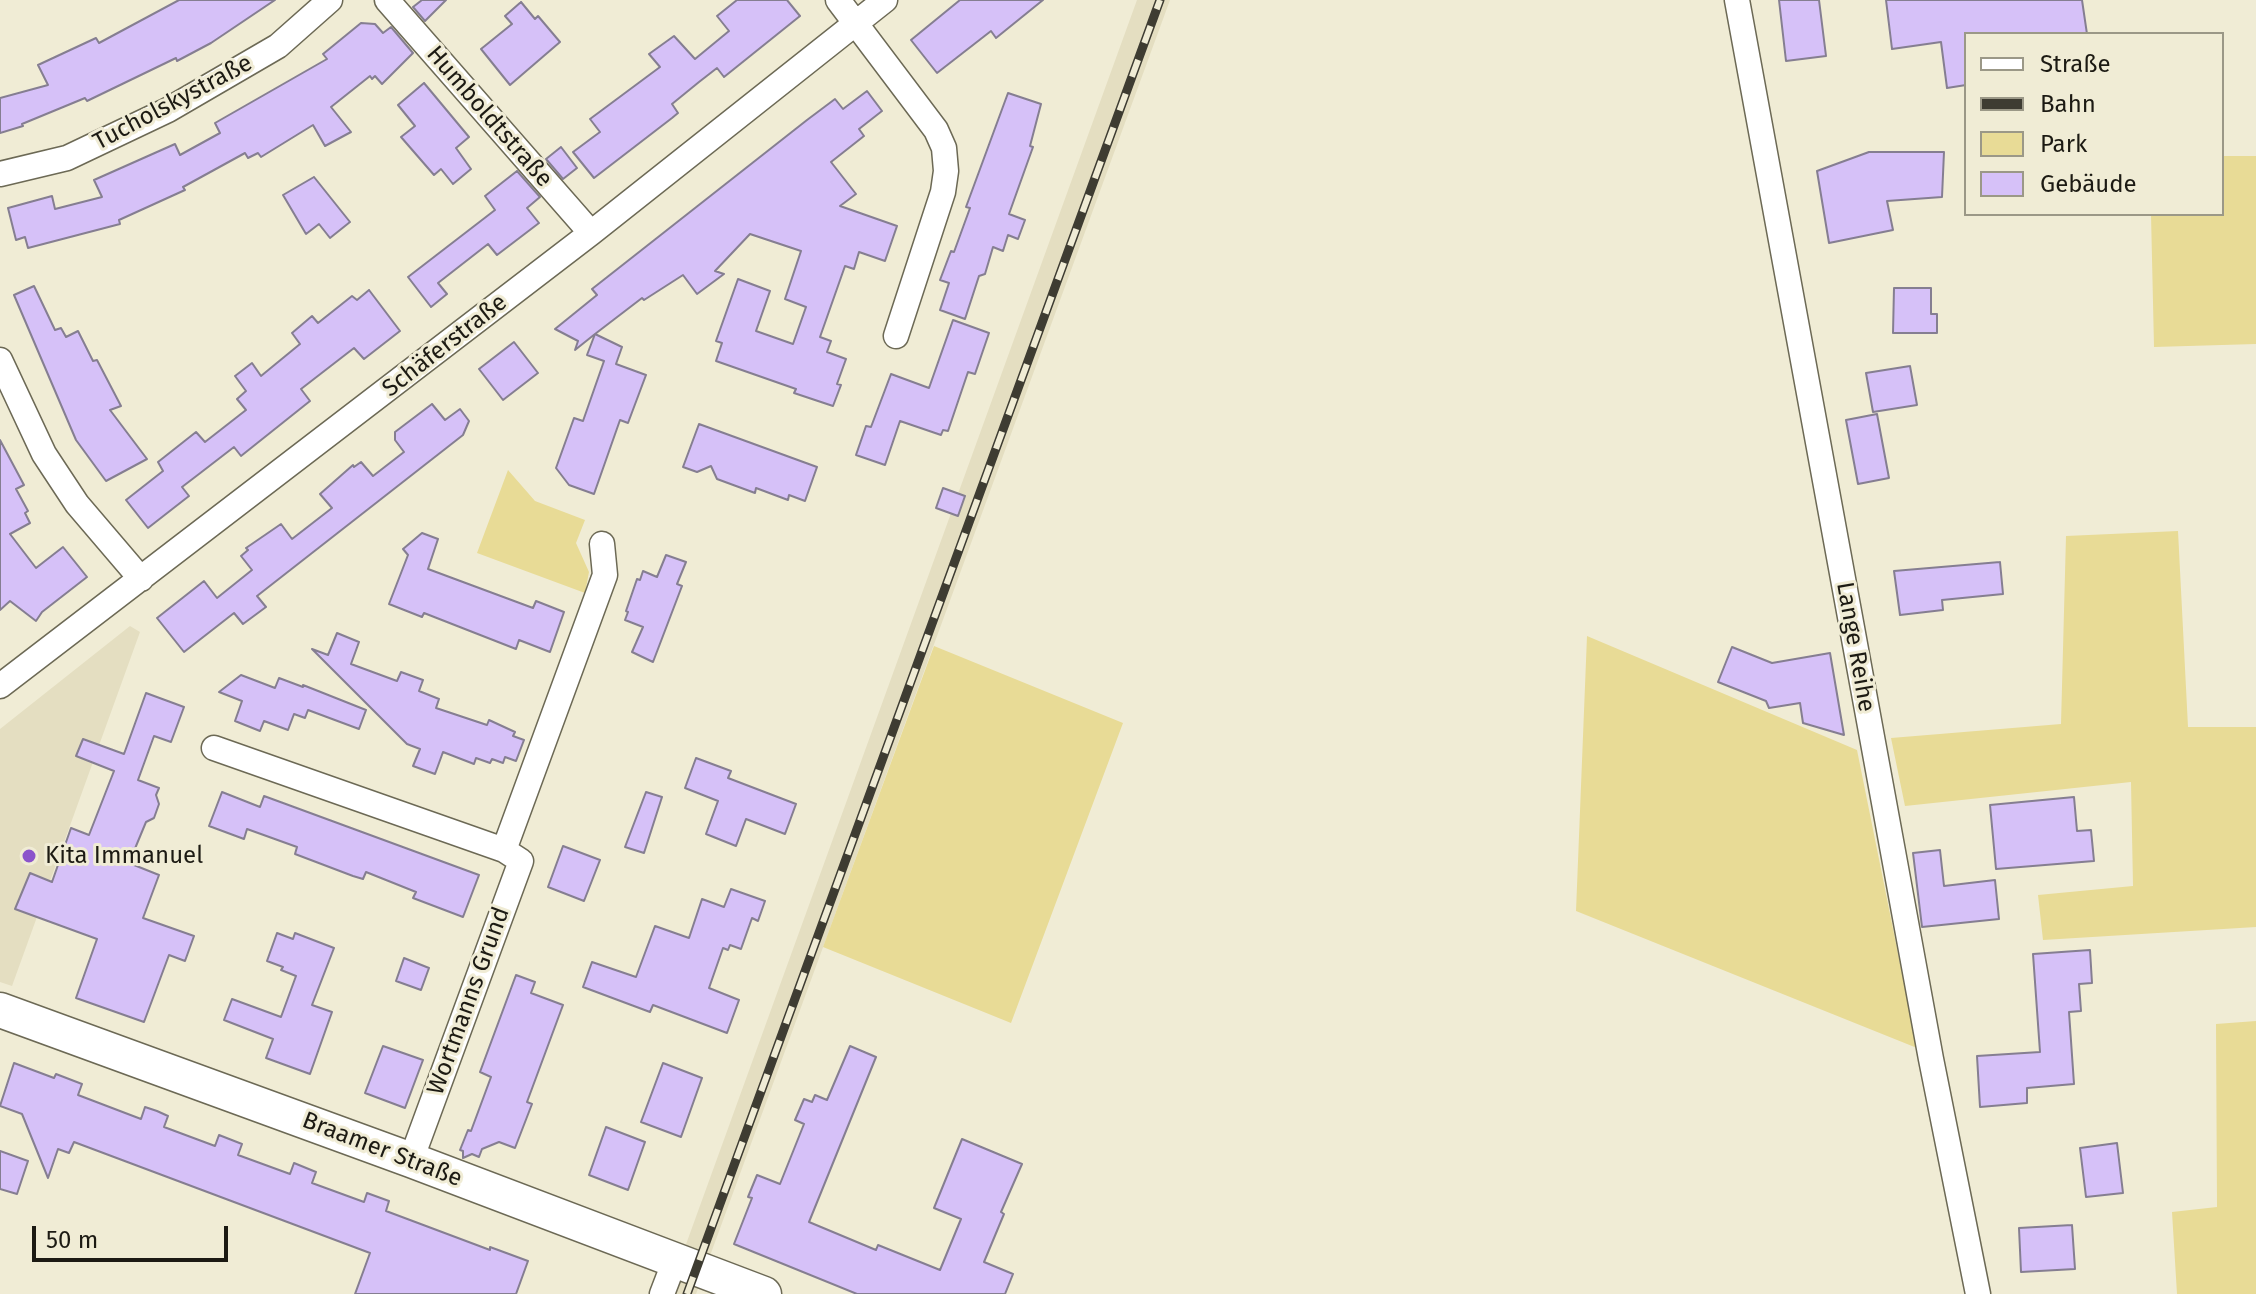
<!DOCTYPE html>
<meta charset="utf-8">
<style>
body{margin:0}
#map{position:relative;width:2256px;height:1294px;overflow:hidden;background:#f0ecd5;font-family:"Fira Sans",sans-serif}
canvas{display:block}
.legend{position:absolute;left:1964px;top:32px;width:260px;height:184px;box-sizing:border-box;background:#f0ecd5;border:2px solid #9b9887;margin:0;padding:10px 14px;list-style:none;font-size:24px;color:#1c1a13}
.legend li{display:flex;align-items:center;gap:16px;height:40px}
.legend b{width:40px;border:2px solid #9b9887}
.scale{position:absolute;left:32px;top:1226px;width:196px;height:36px;box-sizing:border-box;border:4px solid #1c1a13;border-top:0;padding-left:10px;font-size:24px;line-height:28px;white-space:nowrap;color:#1c1a13;-webkit-text-stroke:6px #f0ecd5;paint-order:stroke}
</style>
<div id="map">
<canvas width="2256" height="1294"></canvas>
<ul class="legend">
<li><b style="height:10px;background:#fff"></b>Straße</li>
<li><b style="height:10px;background:#3e3c32"></b>Bahn</li>
<li><b style="height:22px;background:#e8db96"></b>Park</li>
<li><b style="height:22px;background:#d6c1f8"></b>Gebäude</li>
</ul>
<div class="scale">50 m</div>
</div>
<script>
const g = document.querySelector('canvas').getContext('2d');
g.lineJoin = 'round';
function fill(path, color) { g.fillStyle = color; g.fill(path, 'evenodd'); }
const toPath = rows => new Path2D(rows.map(r => 'M' + r).join(''));
function trace(path, color, width, dash) { g.strokeStyle = color; g.lineWidth = width; g.lineCap = dash ? 'butt' : 'round'; g.setLineDash(dash || []); g.stroke(path); }
function write(font, color, halo, rows, align = 'center') {
  g.font = font + ' "Fira Sans",sans-serif'; g.lineWidth = 6; g.setLineDash([]); g.textBaseline = 'middle'; g.strokeStyle = halo; g.fillStyle = color; for (const [text, x, y, turn = 0] of rows) {
    g.save(); g.translate(x, y); g.rotate((+turn || 0) * Math.PI / 180); g.textAlign = isNaN(turn) ? turn : align; if (halo) g.strokeText(text, 0, 0); g.fillText(text, 0, 0); g.restore();
  }
}
const built = toPath([
 [1137,0,1170,0,696,1294,668,1294],
 [130,626,140,632,12,986,0,982,0,729]
]);
const green = toPath([
 [2222,156,2256,156,2256,344,2154,347,2151,214,2222,214],
 [508,470,535,501,585,520,576,543,589,572,585,593,477,553],
 [2178,531,2188,727,2256,727,2256,927,2043,940,2038,895,2133,886,2131,782,1905,806,1891,738,2061,724,2066,536],
 [1587,636,1857,750,1917,1048,1576,911],
 [934,646,1123,723,1011,1023,823,947],
 [2256,1021,2256,1294,2177,1294,2172,1212,2217,1207,2216,1024]
]);
const building = toPath([
 [179,0,275,0,211,43,177,61,176,58,87,101,85,98,22,124,23,126,0,133,0,98,48,85,38,65,96,38,99,43,179,0],
 [422,0,446,0,425,21,413,7,422,0],
 [737,0,787,0,800,16,724,77,717,68,699,82,672,104,678,113,672,118,594,178,573,152,600,132,590,119,660,67,649,54,674,36,695,59,729,31,717,16,737,0],
 [960,0,1043,0,996,38,991,31,937,73,911,40,960,0],
 [1779,0,1819,0,1826,56,1786,61,1779,0],
 [1886,0,2082,0,2087,34,1966,34,1966,85,1947,88,1941,42,1892,49,1886,0],
 [521,2,535,19,538,16,560,42,510,85,481,49,512,24,505,16,521,2],
 [361,23,375,24,383,33,391,27,413,53,382,84,375,76,372,79,370,76,331,107,351,132,325,146,313,125,261,157,258,153,248,158,245,153,183,187,185,190,119,220,120,224,28,248,25,237,16,240,8,208,52,196,55,209,102,197,94,180,175,144,180,155,220,133,215,123,327,59,323,54,361,23],
 [424,83,469,137,456,148,471,169,453,184,441,169,434,175,401,137,415,126,398,105,424,83],
 [867,91,882,111,859,129,864,136,831,162,856,194,840,206,897,226,885,261,859,252,854,269,845,266,820,337,831,341,827,352,846,359,837,384,841,385,833,406,794,393,796,389,716,361,722,343,716,341,738,279,770,291,756,331,793,344,806,307,785,299,801,251,750,234,715,271,724,274,697,294,683,275,644,300,642,298,595,334,622,347,616,364,646,375,628,423,620,420,594,494,569,485,556,468,574,418,583,421,604,361,587,355,595,334,575,350,578,341,555,329,597,295,592,289,807,120,835,99,843,109,867,91],
 [1008,93,1041,104,1030,146,1033,147,1009,214,1025,220,1018,239,1008,235,1003,251,993,247,985,274,979,276,965,319,940,310,949,283,940,280,951,251,954,252,970,208,966,207,1008,93],
 [561,147,577,168,563,179,546,159,561,147],
 [1869,152,1944,152,1942,197,1887,201,1893,230,1829,243,1817,171,1869,152],
 [517,171,540,197,527,208,539,223,497,255,488,244,438,283,447,294,431,307,408,277,495,210,485,196,517,171],
 [314,177,350,222,330,238,319,224,306,234,283,195,314,177],
 [34,286,55,330,61,328,66,337,78,331,93,361,97,360,121,406,110,410,147,459,106,481,76,440,14,295,34,286],
 [1894,288,1931,288,1931,314,1937,314,1937,333,1893,333,1894,288],
 [369,290,400,331,364,359,354,348,301,389,310,401,241,456,234,447,199,474,182,487,189,496,148,528,126,500,163,471,158,462,196,432,205,442,246,410,237,399,246,391,235,376,252,363,261,376,300,344,292,333,312,316,318,323,352,296,357,300,369,290],
 [953,320,989,333,975,374,968,372,948,431,943,430,941,435,900,421,885,465,856,455,866,426,871,427,891,374,929,388,953,320],
 [514,342,538,373,503,400,479,369,514,342],
 [1910,366,1917,405,1873,412,1866,373,1910,366],
 [432,404,445,420,460,409,469,421,463,435,257,596,266,607,243,624,234,613,184,652,157,618,204,581,217,598,252,570,241,556,248,550,246,548,281,524,292,539,332,508,320,494,353,465,354,467,361,462,373,476,404,452,395,440,395,432,432,404],
 [1877,414,1889,478,1858,484,1846,420,1877,414],
 [699,424,817,467,805,501,789,495,788,500,756,488,755,493,717,479,711,466,697,472,683,467,699,424],
 [0,440,24,485,16,489,28,511,25,513,30,523,10,534,36,568,63,547,87,577,42,612,36,621,10,601,0,610,0,440],
 [943,488,965,496,958,516,936,508,943,488],
 [422,533,438,539,428,569,533,608,536,601,564,612,550,652,519,640,516,649,424,613,422,617,389,604,408,555,403,549,422,533],
 [666,555,686,562,677,584,682,586,653,662,632,652,643,627,625,620,628,612,626,611,637,579,640,580,643,571,657,577,666,555],
 [2000,562,2003,594,1942,600,1943,610,1900,615,1894,571,2000,562],
 [337,633,359,642,351,664,397,681,401,672,423,680,419,691,439,699,436,708,487,725,489,720,515,732,513,736,524,740,516,761,505,757,503,763,492,759,490,763,476,758,474,764,443,752,435,774,413,766,420,749,407,744,312,649,328,655,337,633],
 [1732,647,1772,663,1830,653,1844,735,1803,723,1800,703,1769,708,1766,701,1718,682,1732,647],
 [241,675,275,688,279,678,303,687,303,685,366,710,359,729,308,710,305,718,294,714,288,730,264,721,260,731,235,721,242,701,219,692,241,675],
 [146,693,184,707,171,742,154,736,138,780,159,788,156,795,159,804,154,818,146,822,129,863,159,875,143,918,194,936,185,961,169,955,144,1022,76,998,97,939,15,909,30,873,52,882,71,828,89,835,114,771,76,756,83,739,124,754,146,693],
 [696,758,731,771,728,778,796,804,785,834,746,819,736,846,706,834,718,801,685,788,696,758],
 [222,792,260,807,264,796,479,875,463,917,413,898,416,892,366,872,363,879,353,876,295,854,297,847,247,829,244,839,209,826,222,792],
 [646,792,662,797,644,853,625,847,646,792],
 [2074,797,2077,831,2091,830,2094,861,1996,869,1990,805,2074,797],
 [563,846,600,860,584,901,548,887,563,846],
 [1940,850,1944,886,1995,880,1999,919,1922,927,1913,853,1940,850],
 [731,889,765,901,758,921,752,918,741,949,730,945,728,950,723,948,709,988,739,1000,727,1033,653,1005,650,1012,583,987,592,962,636,977,655,926,689,938,702,899,724,907,731,889],
 [277,933,293,939,295,933,334,948,312,1005,332,1012,310,1074,266,1058,273,1039,224,1020,232,999,281,1017,296,976,281,970,283,967,267,961,277,933],
 [2090,950,2092,983,2079,984,2081,1011,2069,1012,2074,1084,2027,1088,2027,1103,1980,1107,1977,1056,2040,1052,2033,954,2090,950],
 [404,958,429,968,421,990,396,981,404,958],
 [516,975,535,982,531,993,563,1005,527,1102,532,1104,515,1148,499,1142,482,1149,479,1157,472,1154,463,1158,463,1151,460,1150,468,1130,471,1131,491,1077,480,1072,516,975],
 [383,1046,423,1060,405,1108,365,1093,383,1046],
 [850,1046,876,1057,809,1222,876,1250,878,1245,940,1270,961,1219,934,1208,962,1139,1022,1164,1001,1212,1004,1214,984,1262,1013,1274,1005,1294,857,1294,734,1244,752,1198,748,1197,757,1175,780,1184,804,1124,795,1120,804,1099,812,1102,815,1095,827,1100,850,1046],
 [14,1063,54,1078,56,1074,82,1084,78,1095,141,1119,145,1107,157,1111,168,1116,164,1127,215,1146,219,1135,242,1144,238,1155,290,1174,294,1163,316,1172,312,1183,364,1202,367,1193,389,1201,386,1211,490,1250,490,1247,528,1261,516,1294,355,1294,370,1253,74,1142,69,1153,58,1149,48,1178,22,1114,0,1106,14,1063],
 [663,1063,702,1078,681,1137,641,1122,663,1063],
 [606,1127,645,1142,628,1190,589,1175,606,1127],
 [2117,1143,2123,1193,2086,1197,2080,1148,2117,1143],
 [0,1151,28,1161,17,1194,0,1189,0,1151],
 [2072,1225,2075,1269,2021,1272,2019,1228,2072,1225]
]);
const street = toPath([
 [387,0,591,233],
 [838,0,936,130,944,148,946,171,943,192,896,336],
 [1737,0,1931,1059,1978,1294],
 [0,174,67,158,168,110,278,46,330,0],
 [0,360,44,454,77,504,141,579],
 [0,686,591,233,885,0],
 [214,748,504,850],
 [411,1160,521,861,504,850,605,575,602,544],
 [662,1294,675,1260]
]);
const secondary = toPath([
 [0,1010,411,1160,764,1294]
]);
const rail = toPath([
 [687,1294,1160,0]
]);
const markers = [
 [29,856,8,"#8b54cb"]
];
const streetNames = [
 ["Tucholskystraße",173,103,-28],
 ["Humboldtstraße",489,117,49],
 ["Schäferstraße",445,346,-38],
 ["Lange Reihe",1855,647,80],
 ["Wortmanns Grund",469,1001,-70],
 ["Braamer Straße",382,1150,21]
];
const poiNames = [
 ["Kita Immanuel",45,856]
];
fill(built, '#e4dec1');
fill(green, '#e8db96');
fill(building, '#d6c1f8');
trace(building, '#857e91', 2);
trace(street, '#6c6955', 27);
trace(secondary, '#6c6955', 37);
trace(street, '#fff', 24);
trace(secondary, '#fff', 34);
trace(rail, '#3e3c32', 9);
trace(rail, '#f0ecd5', 6, [18]);
for (const [x, y, r, color] of markers) { const dot = new Path2D(); dot.arc(x, y, r, 0, 2 * Math.PI); g.fillStyle = color; g.fill(dot); trace(dot, '#f0ecd5', 3); }
write('24px', '#1c1a13', '#f0ecd5', streetNames);
write('24px', '#1c1a13', '#f0ecd5', poiNames, 'left');
</script>
